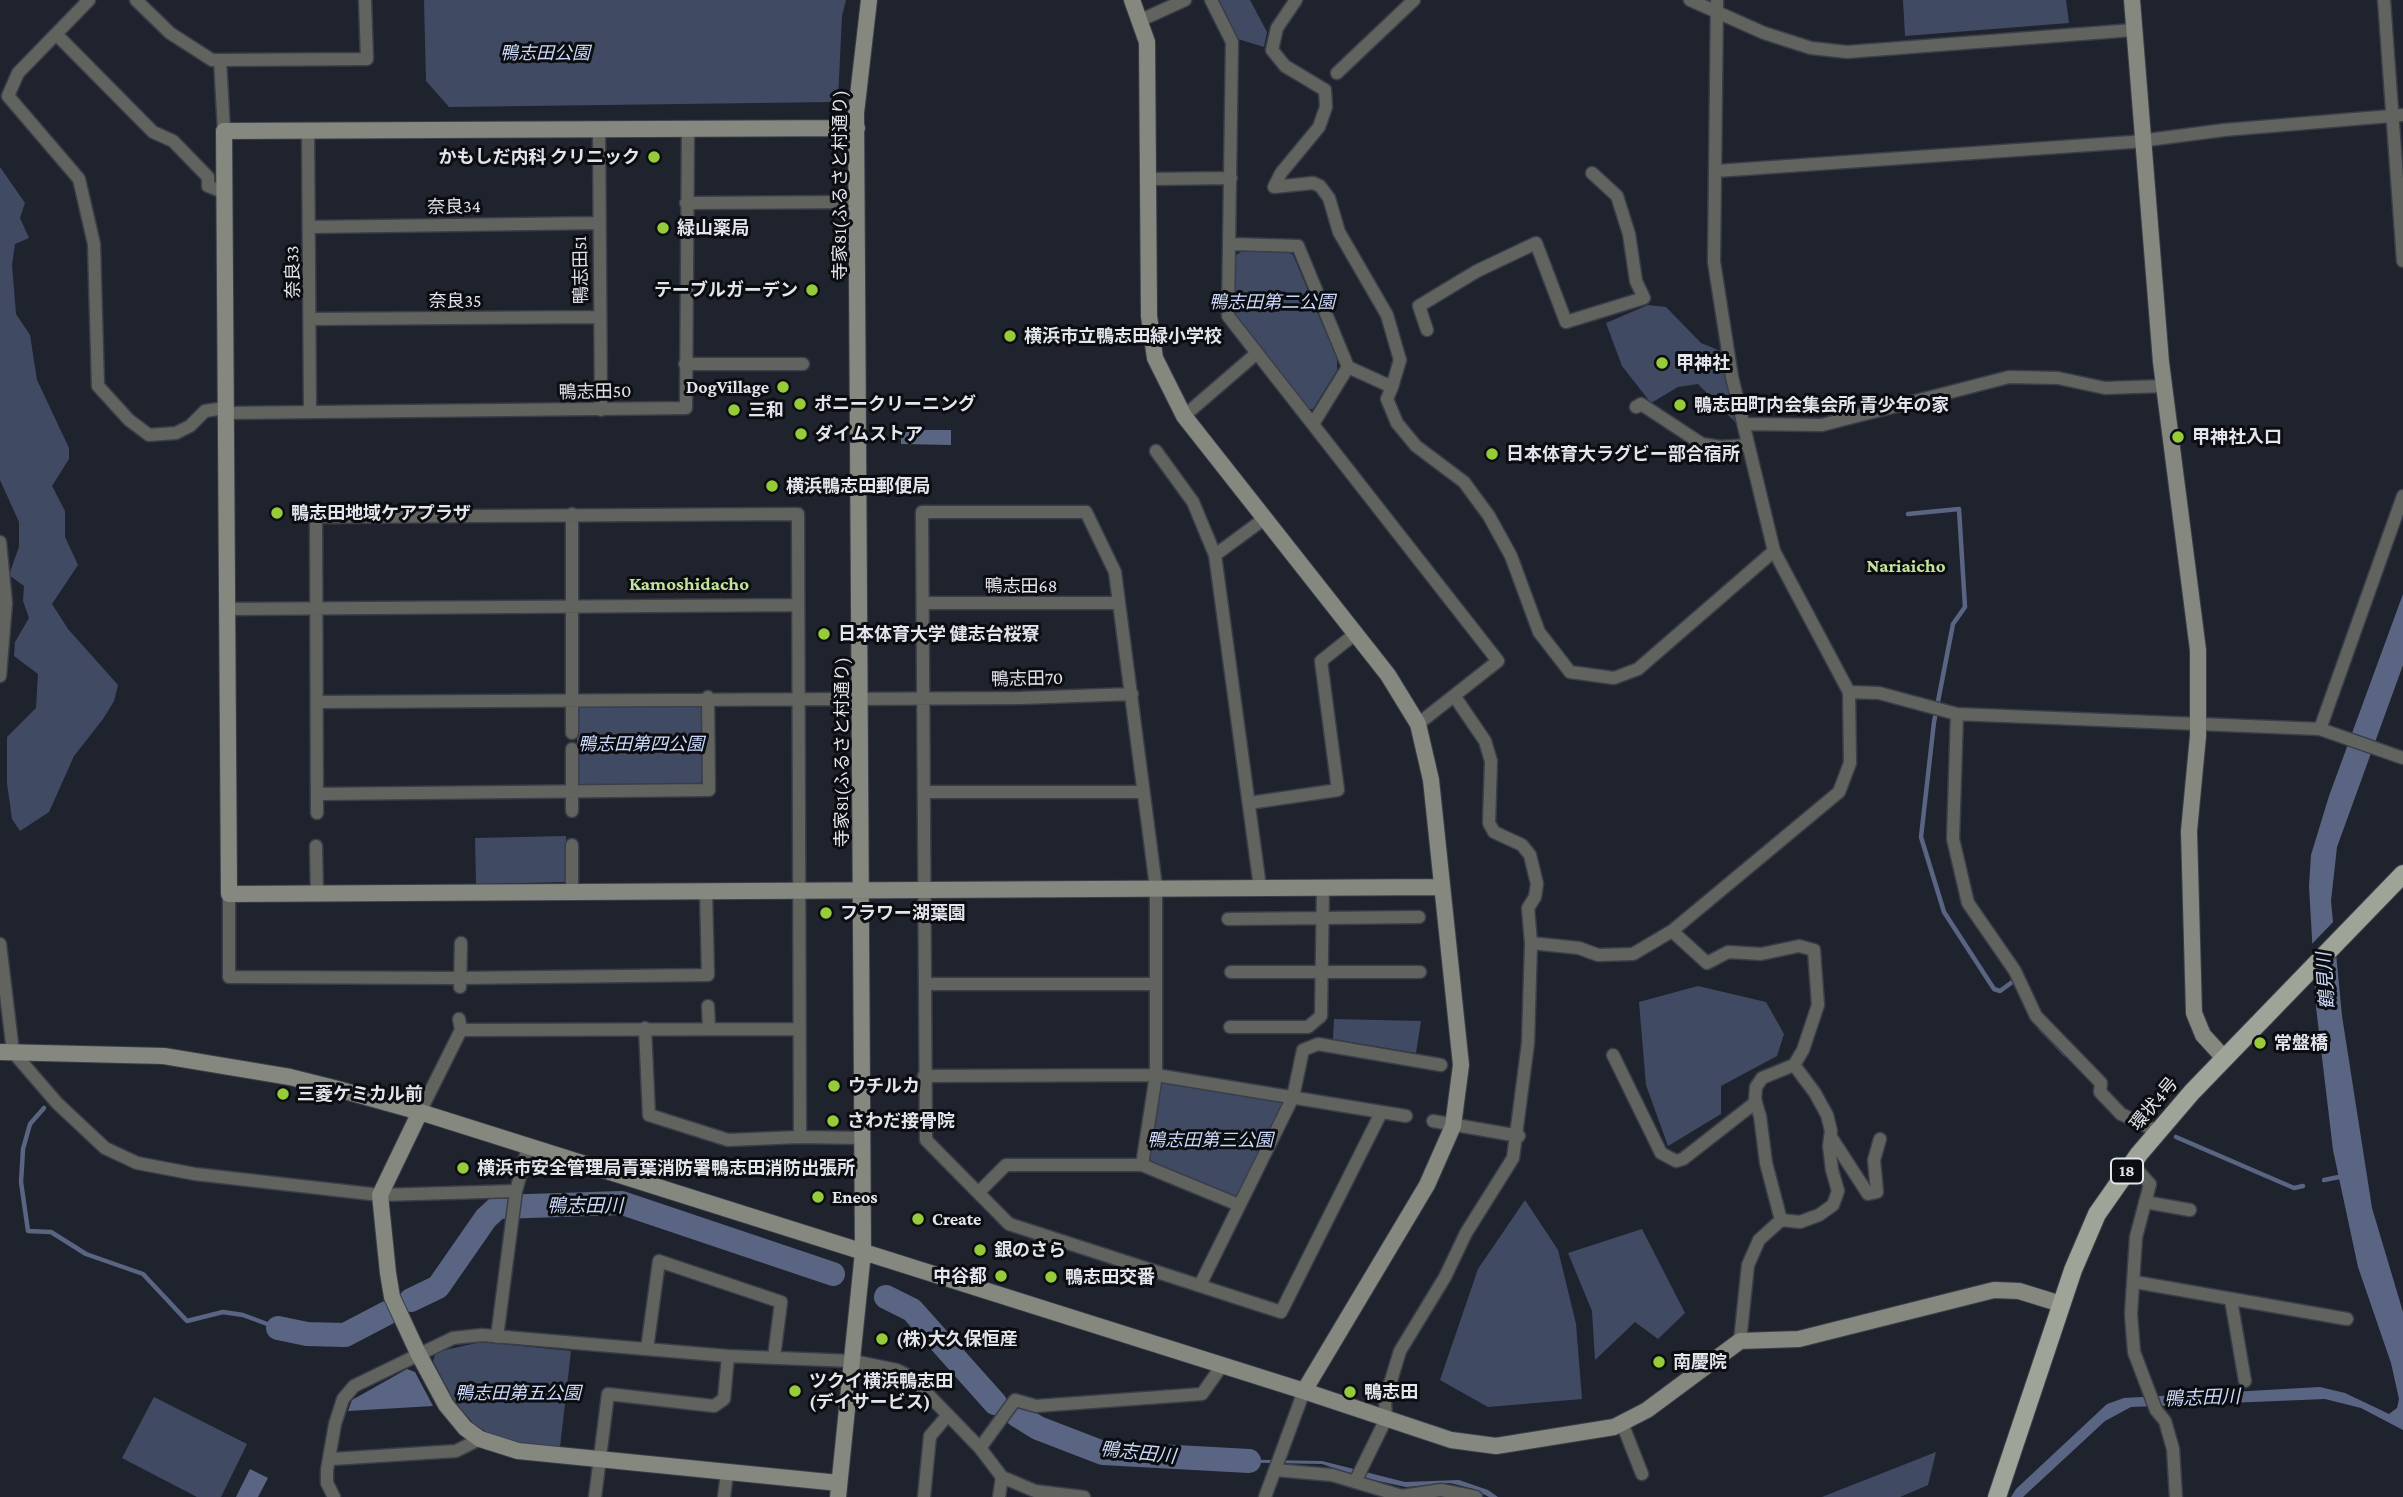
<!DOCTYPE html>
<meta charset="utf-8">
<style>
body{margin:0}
canvas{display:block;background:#1f232e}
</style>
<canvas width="2403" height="1497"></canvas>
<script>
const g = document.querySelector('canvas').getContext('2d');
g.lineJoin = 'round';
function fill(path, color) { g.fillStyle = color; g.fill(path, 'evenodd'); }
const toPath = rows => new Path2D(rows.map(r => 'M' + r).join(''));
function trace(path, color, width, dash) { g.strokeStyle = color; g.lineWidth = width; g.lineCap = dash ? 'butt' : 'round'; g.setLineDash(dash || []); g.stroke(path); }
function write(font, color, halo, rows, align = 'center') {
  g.font = font + ' "Crimson Pro","Noto Sans JP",serif'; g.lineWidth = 6; g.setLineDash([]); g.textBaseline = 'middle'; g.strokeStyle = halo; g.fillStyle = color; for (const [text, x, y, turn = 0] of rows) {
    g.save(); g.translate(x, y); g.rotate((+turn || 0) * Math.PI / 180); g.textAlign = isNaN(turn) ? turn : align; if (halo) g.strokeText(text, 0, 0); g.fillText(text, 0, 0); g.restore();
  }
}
const green = toPath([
 [424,0,846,0,842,16,838,99,834,102,449,107,426,81],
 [1217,0,1250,0,1267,32,1264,47,1238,39],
 [1903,0,2066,0,2069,23,1905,36],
 [0,167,25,203,20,218,29,238,15,244,12,265,16,314,30,335,37,380,69,448,69,459,52,486,65,511,65,537,78,565,52,604,68,629,118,685,114,701,103,719,74,756,49,812,20,831,12,819,7,783,7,737,36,708,38,674,14,656,15,642,29,618,23,601,24,586,9,575,19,547,19,522,0,480],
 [1242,251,1289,252,1293,255,1337,359,1337,370,1313,409,1307,409,1233,315,1235,256],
 [1648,305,1666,307,1701,343,1723,352,1735,422,1698,384,1678,387,1651,403,1622,366,1606,323],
 [692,702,701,707,704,779,698,785,581,786,577,781,577,709,581,704],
 [566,836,567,882,476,884,475,838],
 [1698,986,1766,1002,1784,1034,1777,1056,1721,1086,1721,1114,1668,1146,1646,1085,1639,1002],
 [1334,1019,1421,1021,1416,1053,1333,1039],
 [1155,1081,1284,1102,1239,1205,1142,1165],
 [1525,1200,1558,1250,1576,1324,1582,1399,1488,1407,1440,1380,1478,1269],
 [1642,1229,1685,1313,1658,1339,1635,1322,1595,1360,1592,1311,1568,1253],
 [481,1342,571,1351,560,1447,518,1443,489,1434,473,1423,454,1401,433,1361,436,1352],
 [154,1397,247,1444,221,1497,197,1497,122,1458],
 [1936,1452,1928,1485,1900,1497,1822,1497]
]);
const water = toPath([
 [901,430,951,430,951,445,901,444],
 [2403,594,2403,665,2337,847,2331,901,2342,1016,2372,1208,2403,1312,2403,1430,2361,1408,2325,1399,2131,1407,2105,1421,2023,1497,2011,1497,2016,1489,2107,1404,2124,1398,2320,1387,2345,1393,2389,1414,2397,1408,2399,1399,2391,1363,2358,1267,2333,1150,2316,1007,2309,886,2311,855,2329,796],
 [407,1369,415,1372,433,1406,348,1411,352,1400],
 [1218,1459,1322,1461,1405,1482,1459,1480,1488,1490,1498,1497,1489,1497,1474,1489,1450,1483,1406,1487,1360,1477,1322,1464,1218,1462],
 [250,1469,268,1478,258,1497,236,1497]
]);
const pier = toPath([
 [2336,919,2337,929,2310,957,2309,947]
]);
const stream = toPath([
 [1908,514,1959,509,1965,607,1953,624,1934,722,1921,837,1944,912,1994,989,2000,991,2015,980],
 [2040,1028,2065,1054],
 [44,1108,30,1124,23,1149,21,1182,28,1231,51,1232,86,1254,143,1274,187,1321,223,1312,243,1315,278,1328],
 [2176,1137,2294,1188,2303,1186],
 [2324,1180,2339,1177]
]);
const river = toPath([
 [886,1297,912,1310,995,1403],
 [411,1300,438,1287,486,1218,498,1207,622,1203,833,1274],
 [278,1328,307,1334,345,1335,387,1313],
 [1017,1415,1038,1428,1103,1453,1249,1461]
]);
const street = toPath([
 [89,0,18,73,8,96,79,179,94,244,98,386,129,420,149,435,176,433,190,426,205,411,225,408],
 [136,0,170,33,212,60,220,60,367,59,365,0],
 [1211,0,1232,42,1228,316,1498,661,1418,724],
 [1296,0,1277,28,1272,50,1285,66,1325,90,1326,107,1319,127,1281,173,1274,187,1313,183,1320,186,1329,198,1339,232,1387,315,1400,360,1392,387,1348,367],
 [1690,0,1764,33,1811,48,1847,52,2133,30],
 [1717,0,1714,262,1732,377,1774,551,1849,692,1879,693,1957,714,2320,729,2403,758],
 [2384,0,2403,261],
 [1141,20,1185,0],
 [56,34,153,132,173,141,208,177,208,186,223,192],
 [220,60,224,131],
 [1337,73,1414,0],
 [599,129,601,410],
 [308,131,310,412],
 [1716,171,2132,142,2224,130,2403,115],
 [1149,179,1231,178],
 [686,203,858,202],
 [310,227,598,223],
 [1231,244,1298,246,1348,367,1313,424],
 [311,319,599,317],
 [1427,330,1419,306,1477,271,1536,243,1566,322,1644,298,1636,281,1629,234,1617,196,1592,173],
 [685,364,803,364],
 [1392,387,1387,399,1397,423,1416,446,1464,482,1489,516,1511,556,1539,632,1570,672,1614,678,1638,669,1774,551],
 [1636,407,1641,404,1702,444,1721,447,1747,445],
 [225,413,686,408,688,129],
 [1184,416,1257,353],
 [1746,424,1822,425,2009,377,2058,378,2105,388,2164,386],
 [1156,451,1193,502,1215,555,1260,887],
 [0,542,6,603,0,676],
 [1215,555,1264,519],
 [924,603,1118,603],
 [228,609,797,605],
 [1455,697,1485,741,1491,761,1489,823,1494,832,1522,845,1530,855,1537,884,1535,897,1528,908,1531,943,1579,948,1598,955,1633,954,1672,931,1839,792,1850,763,1849,692],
 [318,702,1020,698,1132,694],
 [1957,714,1953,839,1968,903,2015,971,2036,1016,2101,1083,2100,1092,2121,1114,2157,1131],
 [2320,729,2403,496],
 [572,733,572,514],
 [572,749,572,811],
 [924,792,1142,792],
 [317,794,709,790,708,697],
 [1249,803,1338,790,1321,661,1355,634],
 [317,813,316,517,798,514,800,1137,728,1140,649,1115,645,1028],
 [316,846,317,894],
 [572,891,572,845],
 [229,894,229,977,460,978,708,975,706,891],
 [1228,919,1419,917],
 [1672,931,1707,963,1728,952,1761,954,1799,946,1814,950,1818,1005,1803,1050,1794,1065,1762,1078,1756,1087,1755,1100,1760,1116,1766,1163,1781,1220,1759,1240,1748,1265,1740,1341],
 [0,944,13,1052,57,1103,105,1148,137,1163,195,1174,380,1195,516,1191],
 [1231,972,1420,972],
 [925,984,1156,984],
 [460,987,461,943],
 [708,1006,709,1028],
 [1230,1027,1308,1027,1321,1016,1323,887],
 [461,1030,799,1029],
 [1613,1055,1661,1153,1676,1161,1683,1159,1756,1102],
 [924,1076,1156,1075,1406,1116],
 [420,1112,461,1030,459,1019],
 [1433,1121,1519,1136],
 [800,1137,863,1138],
 [1831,1137,1868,1194,1877,1192,1874,1160,1880,1139],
 [2132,1164,2150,1184,2136,1237,2131,1314,2134,1352,2156,1410,2165,1421,2173,1449,2176,1497],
 [1142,1165,1156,1075,1156,887,1115,572,1086,512,922,512,926,1140,1009,1224,1281,1312,1381,1113],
 [979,1192,1006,1165,1142,1165,1239,1205],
 [2145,1202,2190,1210],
 [1781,1220,1800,1222,1819,1215,1833,1205,1838,1191,1832,1170,1829,1146,1831,1131,1827,1115,1815,1093,1794,1065],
 [2135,1282,2347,1319],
 [1200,1285,1293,1097,1303,1050,1318,1044,1441,1065],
 [2231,1300,2245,1381],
 [497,1337,516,1191,528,1147],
 [647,1349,659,1261,781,1302,774,1357],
 [1622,1423,1642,1474],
 [980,1448,1015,1400,1036,1406,1202,1394,1221,1367],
 [332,1459,456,1451,480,1439],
 [1275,1470,1332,1475,1402,1496,1441,1490,1476,1497],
 [1355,1482,1386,1419,1385,1400,1400,1351,1445,1277,1466,1233,1513,1158,1528,1043,1531,943],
 [334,1497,327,1483,327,1470,335,1424,343,1399,354,1386,453,1338,482,1335,728,1356,853,1361,897,1370,911,1377,948,1415,980,1448,1002,1477,1035,1491,1084,1497],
 [595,1497,608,1394,714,1406,724,1399,728,1356],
 [724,1497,727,1473],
 [924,1497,930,1436,948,1415],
 [999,1497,1002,1477],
 [1265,1497,1304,1391]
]);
const secondary = toPath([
 [1132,0,1147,42,1149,316,1155,358,1184,416,1388,675,1418,724,1431,780,1461,1065,1453,1126,1427,1185,1304,1391],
 [2132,0,2161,362,2198,650,2198,736,2189,831,2194,1013,2203,1035,2224,1058],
 [857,128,224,131,229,894,1442,887],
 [0,1052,164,1056,290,1077,334,1088,420,1112,1304,1391,1451,1440,1496,1446,1614,1427,1647,1410,1740,1341,1799,1339,1994,1290,2019,1291,2061,1304],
 [420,1112,380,1195,388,1273,392,1297,418,1353,446,1405,465,1428,480,1439,518,1451,839,1483],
 [838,1497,863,1252,856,113,869,0]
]);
const primary = toPath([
 [1997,1497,2073,1270,2097,1214,2139,1154,2192,1092,2403,874]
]);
const markers = [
 [654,157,7,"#96cc3a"],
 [663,228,7,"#96cc3a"],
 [812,290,7,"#96cc3a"],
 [1010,336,7,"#96cc3a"],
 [1662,363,7,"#96cc3a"],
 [783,387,7,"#96cc3a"],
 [800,404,7,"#96cc3a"],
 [1680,405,7,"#96cc3a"],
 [734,410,7,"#96cc3a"],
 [801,434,7,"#96cc3a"],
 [2178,437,7,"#96cc3a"],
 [1492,454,7,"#96cc3a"],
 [772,486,7,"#96cc3a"],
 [277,513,7,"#96cc3a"],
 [824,634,7,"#96cc3a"],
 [826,913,7,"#96cc3a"],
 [2260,1043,7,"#96cc3a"],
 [834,1086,7,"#96cc3a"],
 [283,1094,7,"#96cc3a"],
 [833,1121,7,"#96cc3a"],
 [463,1168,7,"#96cc3a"],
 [818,1197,7,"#96cc3a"],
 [918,1219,7,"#96cc3a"],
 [980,1250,7,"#96cc3a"],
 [1001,1276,7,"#96cc3a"],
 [1051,1277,7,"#96cc3a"],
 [882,1339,7,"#96cc3a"],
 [1659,1362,7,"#96cc3a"],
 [795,1391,7,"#96cc3a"],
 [1350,1392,7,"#96cc3a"]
];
const shields = [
 [2127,1171,32]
];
const shieldNames = [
 ["18",2127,1171]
];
const parkNames = [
 ["鴨志田公園",545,53],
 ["鴨志田第二公園",1272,302],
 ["鴨志田第四公園",641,744],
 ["鴨志田第三公園",1210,1140],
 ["鴨志田第五公園",518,1393]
];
const poiNames = [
 ["かもしだ内科 クリニック",640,157,"right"],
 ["緑山薬局",677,228],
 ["テーブルガーデン",798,290,"right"],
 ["横浜市立鴨志田緑小学校",1024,336],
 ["甲神社",1676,363],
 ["DogVillage",769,387,"right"],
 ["ポニークリーニング",814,404],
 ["鴨志田町内会集会所 青少年の家",1694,405],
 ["三和",748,410],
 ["ダイムストア",815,434],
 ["甲神社入口",2192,437],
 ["日本体育大ラグビー部合宿所",1506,454],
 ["横浜鴨志田郵便局",786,486],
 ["鴨志田地域ケアプラザ",291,513],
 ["日本体育大学 健志台桜寮",838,634],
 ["フラワー湖葉園",840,913],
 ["常盤橋",2274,1043],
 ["ウチルカ",848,1086],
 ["三菱ケミカル前",297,1094],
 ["さわだ接骨院",847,1121],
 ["横浜市安全管理局青葉消防署鴨志田消防出張所",477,1168],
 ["Eneos",832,1197],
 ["Create",932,1219],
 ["銀のさら",994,1250],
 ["中谷都",987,1276,"right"],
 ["鴨志田交番",1065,1277],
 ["(株)大久保恒産",896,1339],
 ["南慶院",1673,1362],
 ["ツクイ横浜鴨志田",809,1381],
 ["(デイサービス)",809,1402],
 ["鴨志田",1364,1392]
];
const streetNames = [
 ["寺家81(ふるさと村通り)",840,185,-90],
 ["奈良34",454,207,-1],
 ["鴨志田51",581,270,-91],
 ["奈良33",293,272,-91],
 ["奈良35",455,301],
 ["鴨志田50",595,392,-1],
 ["鴨志田68",1021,586],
 ["鴨志田70",1027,679,-1],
 ["寺家81(ふるさと村通り)",842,752,-90],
 ["環状4号",2154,1104,-50]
];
const neighbourhoodNames = [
 ["Nariaicho",1906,566],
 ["Kamoshidacho",689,584]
];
const waterNames = [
 ["鶴見川",2326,981,-94],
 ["鴨志田川",585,1206],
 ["鴨志田川",2202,1398,-2],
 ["鴨志田川",1138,1453,6]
];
fill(green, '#414a63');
fill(water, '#5a6583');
fill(pier, '#1f232e');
trace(stream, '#5a6583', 4.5);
trace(river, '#5a6583', 24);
trace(street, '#3a3e49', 15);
trace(secondary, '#3a3e49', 18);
trace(primary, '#3a3e49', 20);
trace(street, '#61645e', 12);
trace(secondary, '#84887f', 16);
trace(primary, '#9fa499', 18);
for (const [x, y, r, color] of markers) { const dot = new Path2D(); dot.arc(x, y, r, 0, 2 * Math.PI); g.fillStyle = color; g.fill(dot); trace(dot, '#0b0d11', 2.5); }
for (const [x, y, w] of shields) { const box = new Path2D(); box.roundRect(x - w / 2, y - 12.5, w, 25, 5); g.fillStyle = '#0b0d11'; g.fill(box); trace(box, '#e2e5ec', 2); }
write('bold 16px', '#e2e5ec', null, shieldNames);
write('italic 18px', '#ccd9fa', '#0b0d11', parkNames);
write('bold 18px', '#e2e5ec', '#0b0d11', poiNames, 'left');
write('18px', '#e2e5ec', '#0b0d11', streetNames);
write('bold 19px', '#c3e39c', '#0b0d11', neighbourhoodNames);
write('italic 19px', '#cad7f8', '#0b0d11', waterNames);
</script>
